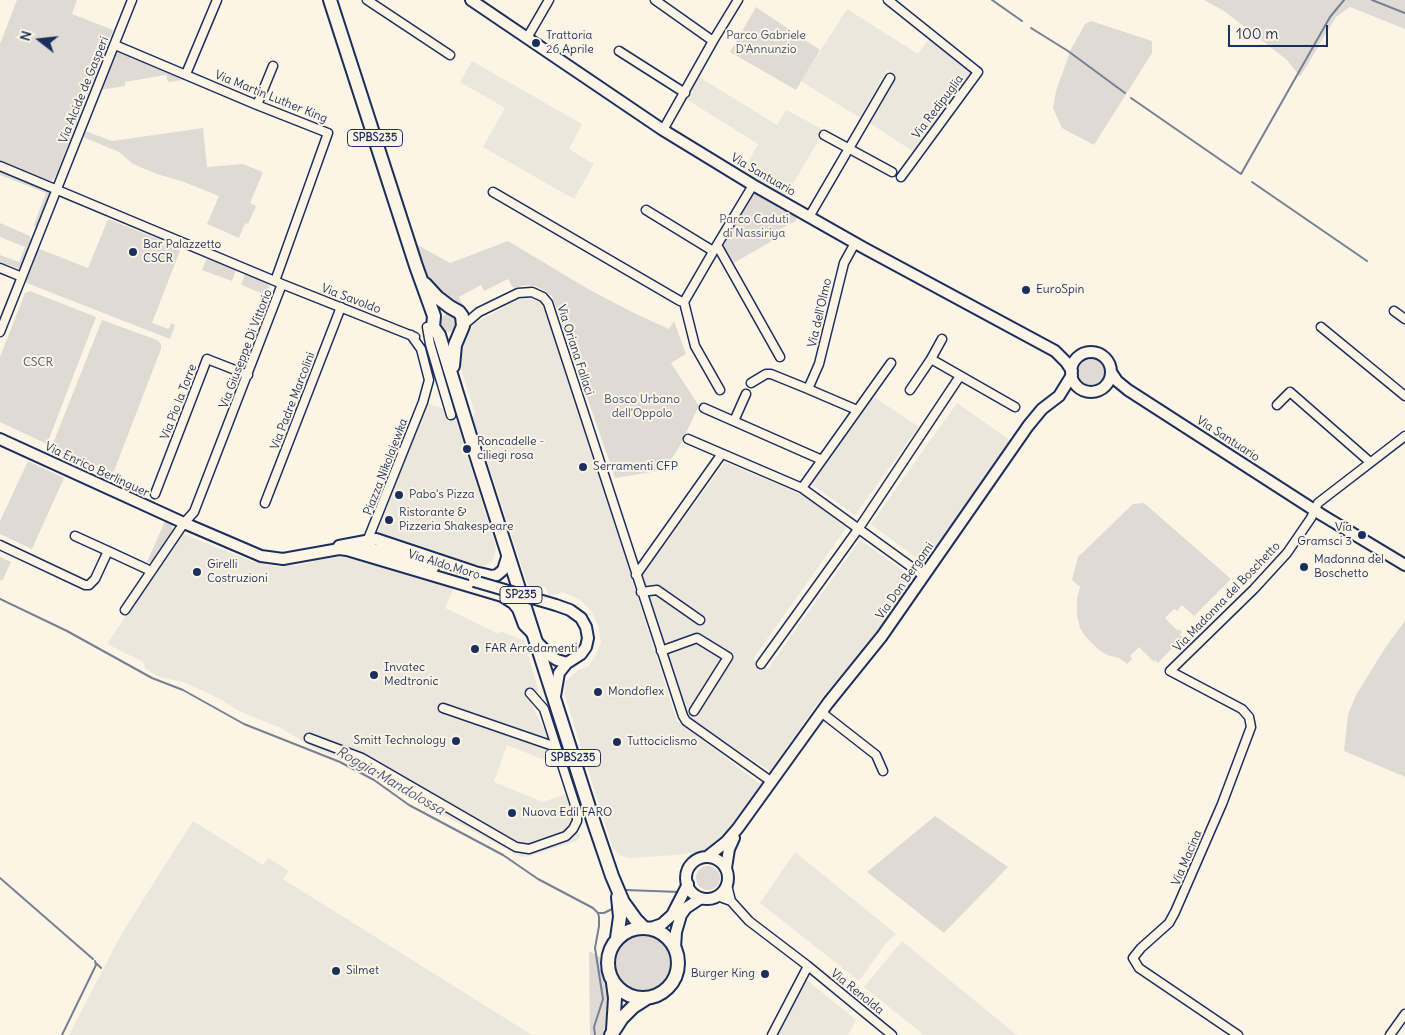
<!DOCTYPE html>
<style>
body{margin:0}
#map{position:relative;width:1405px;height:1035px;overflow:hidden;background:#fcf5e5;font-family:Delius,sans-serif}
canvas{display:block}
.north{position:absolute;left:15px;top:15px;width:50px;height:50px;-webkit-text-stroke:4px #fcf5e5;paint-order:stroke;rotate:286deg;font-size:14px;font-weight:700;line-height:20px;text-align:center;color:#1b2f5e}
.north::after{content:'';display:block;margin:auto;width:18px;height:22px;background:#1b2f5e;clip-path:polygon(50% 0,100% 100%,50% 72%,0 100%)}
.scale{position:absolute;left:1228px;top:25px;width:100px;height:22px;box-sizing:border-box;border:2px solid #1b2f5e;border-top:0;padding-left:6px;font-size:15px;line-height:18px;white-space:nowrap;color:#1b2f5e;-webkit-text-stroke:4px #fcf5e5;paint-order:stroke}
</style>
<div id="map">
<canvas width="1405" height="1035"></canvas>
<div class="north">N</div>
<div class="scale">100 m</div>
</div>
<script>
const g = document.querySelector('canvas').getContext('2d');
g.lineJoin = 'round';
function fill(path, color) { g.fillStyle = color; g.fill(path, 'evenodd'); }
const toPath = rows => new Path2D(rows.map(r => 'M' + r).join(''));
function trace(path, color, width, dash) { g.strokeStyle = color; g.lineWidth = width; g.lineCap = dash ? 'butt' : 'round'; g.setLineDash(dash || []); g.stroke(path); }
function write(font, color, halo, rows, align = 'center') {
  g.font = font + ' Delius,sans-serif'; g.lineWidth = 4; g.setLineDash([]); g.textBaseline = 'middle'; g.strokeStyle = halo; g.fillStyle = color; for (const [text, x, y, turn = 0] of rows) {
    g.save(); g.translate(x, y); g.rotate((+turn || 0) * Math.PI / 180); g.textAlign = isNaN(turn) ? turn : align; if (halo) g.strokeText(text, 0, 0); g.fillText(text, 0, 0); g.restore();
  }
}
const built = toPath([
 [847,9,918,54,930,37,974,71,914,152,868,122,895,74,887,70,860,118,801,81],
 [472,61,582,124,569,149,594,164,574,199,483,147,505,108,460,82],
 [699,77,777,125,786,110,824,130,785,198,743,171,758,144,686,99],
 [524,298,532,298,540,302,545,310,552,328,677,721,763,786,725,837,705,851,676,855,629,858,619,855,612,846,564,693,566,681,578,670,589,666,595,656,601,643,598,625,591,611,580,600,563,592,549,596,545,586,529,589,487,460,482,453,471,420,475,413,458,359,462,343,473,324,517,300],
 [871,395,919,427,855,515,811,484],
 [427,403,454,413,496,547,495,554,492,561,484,567,377,534],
 [957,403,1011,441,924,564,871,524],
 [725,462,805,496,846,528,753,659,768,669,860,540,914,578,879,629,818,703,770,771,692,720,685,711,642,576],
 [181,533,254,562,277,567,298,565,333,557,350,557,454,587,445,608,499,634,501,631,524,641,539,692,527,693,558,760,547,761,507,745,494,782,543,802,569,793,580,836,577,841,526,857,519,856,386,784,356,765,315,749,281,728,241,712,220,699,184,682,159,677,146,669,143,662,107,644],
 [193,821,263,865,268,858,289,871,283,879,532,1035,69,1035,122,933],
 [795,852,896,934,886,943,859,981,760,903],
 [902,941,920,956,1017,1035,924,1035,864,987],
 [806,979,856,1020,848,1035,778,1035]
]);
const green = toPath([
 [17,0,77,0,72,14,113,30,56,175,52,181,49,182,0,161,0,44],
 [1204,0,1405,0,1405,29,1350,7,1336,17,1300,77,1287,60,1224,11],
 [756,7,820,50,796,90,730,52],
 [1091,21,1152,41,1152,53,1094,145,1062,128,1053,108,1056,91,1071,49,1085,24],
 [118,52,183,80,168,82,166,75,125,82,125,86,101,90,116,53],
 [203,128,207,167,243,164,263,172,250,203,256,206,248,224,245,223,239,238,207,224,219,196,184,182,157,174,133,164,119,152,83,137,85,131,112,141],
 [0,171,48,190,49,194,37,225,33,227,46,193,0,175],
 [753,189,796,213,796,221,776,231,779,237,732,264,721,243],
 [108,219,181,248,152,323,169,329,171,323,175,325,170,339,24,282,37,248,88,268],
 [0,223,30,236,31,241,20,269,0,262,0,255,19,262,25,247,0,237],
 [508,241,588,289,636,314,669,329,674,321,686,354,671,363,699,406,678,449,664,470,615,478,552,296,542,289,535,286,528,285,513,288,508,279,484,291,481,285,459,297,465,309,429,285,414,243,450,263],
 [207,258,236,270,232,281,202,270],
 [245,273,266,281,270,288,270,297,261,321,256,320,266,295,241,285],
 [30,291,96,317,47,444,0,422,0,357,25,293],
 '440 323a9 9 0 1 1 18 0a9 9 0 1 1-18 0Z',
 [102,320,157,340,161,344,161,349,114,471,112,472,52,446],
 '1076 374a15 15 0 1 1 30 0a15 15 0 1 1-30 0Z',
 [28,461,64,478,32,549,0,534,0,521],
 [1144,503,1231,579,1194,616,1182,605,1177,611,1174,609,1165,618,1177,630,1179,629,1182,632,1180,635,1183,637,1158,663,1155,660,1154,662,1139,647,1130,656,1132,659,1127,664,1119,658,1107,655,1099,650,1085,636,1080,628,1077,615,1077,598,1080,587,1072,580,1078,557,1133,504],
 [166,519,172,523,173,532,155,559,151,562,147,562],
 [0,557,11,562,2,581,0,580],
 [1405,621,1405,777,1344,751,1348,715,1356,695,1387,645],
 [935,816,1008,867,944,933,867,872],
 '696 878a12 12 0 1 1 24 0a12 12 0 1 1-24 0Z',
 '615 963a28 28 0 1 1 56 0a28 28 0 1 1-56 0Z',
 [589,951,601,958,600,966,607,989,608,1005,604,1035,590,1035]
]);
const stream = toPath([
 [992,0,1022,21],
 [1372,0,1405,13],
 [1031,28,1068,51,1125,93],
 [1131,98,1241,174,1330,17,1344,0],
 [1252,182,1367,261],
 [0,599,67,631,152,678,183,690,244,724,340,762,374,780,409,805,503,855,538,879,593,908,598,913,599,917,599,926,595,948,603,999,594,1027,595,1035],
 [0,878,93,959],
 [626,890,679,892],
 [598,913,604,913,614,908],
 [96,963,101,968],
 [62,1035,96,965,95,961]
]);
const minor = toPath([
 [367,0,450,55],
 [655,0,713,41,663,130],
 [888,0,978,72,901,177],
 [527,38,549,0],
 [713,41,738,0],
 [115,45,257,105,328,133,275,281],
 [619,51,685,93],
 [186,74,217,0],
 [257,105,273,66],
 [824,135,892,172],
 [0,166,282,284,194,512,184,523,125,610],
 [493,192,680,301,684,302,717,245,780,357],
 [646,210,713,251],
 [809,217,890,78],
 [717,245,753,185],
 [0,268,22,277],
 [282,284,415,337],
 [684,302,695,346,720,390],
 [1394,311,1405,319],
 [427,327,430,344,451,415],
 [463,327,466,323,479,312,518,293,532,292,543,297,548,303,683,716,686,721,772,782],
 [1321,327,1405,396],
 [0,332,132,0],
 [931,359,942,339],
 [751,383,766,374,771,374,808,389,819,364,844,263,855,243],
 [808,389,857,410],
 [910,390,931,359,1015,407],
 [1277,405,1290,392,1370,462],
 [704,408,822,460,802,488],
 [734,421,746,394],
 [688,439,802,488,924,576],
 [822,460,891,363],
 [155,494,207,359,248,375],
 [265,503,341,307],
 [75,536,108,551],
 [368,539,423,402,429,380,421,349,411,335],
 [0,545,85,585,89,585,95,579,108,551,151,571],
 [636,575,721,455],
 [641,592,657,590,700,620],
 [661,651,697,638,728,657,694,711],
 [761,664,859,528,960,376],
 [443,708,556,747],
 [821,712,876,755,883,771],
 [309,738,362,758,516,847,529,849,566,836,573,829,577,821,577,811,544,709,530,693],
 [727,885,731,901,749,921,808,966,892,1035],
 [715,897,720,897,731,901],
 [772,1035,808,966],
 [1238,1035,1139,968,1133,958,1141,948,1169,923,1175,912,1222,804,1251,727,1249,717,1242,709,1170,671,1254,589,1287,553,1311,518,1318,503,1405,436],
 [1390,1035,1405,1014]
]);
const tertiary = toPath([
 [471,0,663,130,753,185,864,248,1055,351,1066,362,1072,371],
 '1071 372a20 20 0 1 1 40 0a20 20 0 1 1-40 0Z',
 [1111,372,1117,381,1128,390,1322,515,1405,565],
 [0,439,184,523,261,556,283,559,339,549,347,550,502,596,513,603,518,609,524,625,533,634],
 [339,546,376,539,475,572,492,576,497,575,503,570,508,554],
 [358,548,381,550,433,568],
 [536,641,552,657,557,660,567,663],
 [555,696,559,673,567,663,581,654,586,647,588,638,586,627,581,618,570,610,556,605],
 [707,857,726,842,738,828,828,703,882,636,1028,426,1042,409,1059,396,1072,375],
 '686 878a21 21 0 1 1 42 0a21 21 0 1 1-42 0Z',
 [726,868,729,849,734,838],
 [651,928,662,924,672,915,688,884],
 [675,948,676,932,681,915,686,908,701,898]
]);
const primary = toPath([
 [330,0,416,266,434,316,433,327,439,335,471,439,595,826,612,876,623,902,636,920,643,927],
 [425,284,437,297,450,307,459,312,462,316,463,326,455,345,453,366],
 '608 963a35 35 0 1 1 70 0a35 35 0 1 1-70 0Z',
 [617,938,620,917,618,897],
 [613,1030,615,998,613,983],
 [611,1035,622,1018,633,1007,647,998]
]);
const tertiaryBridge = toPath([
 [474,581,556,605]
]);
const markers = [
 [536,43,5,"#1b2f5e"],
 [133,252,5,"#1b2f5e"],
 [1026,290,5,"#1b2f5e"],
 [467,449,5,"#1b2f5e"],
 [583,467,5,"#1b2f5e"],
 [399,495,5,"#1b2f5e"],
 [389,520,5,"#1b2f5e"],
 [1362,535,5,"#1b2f5e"],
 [1304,567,5,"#1b2f5e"],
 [197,572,5,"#1b2f5e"],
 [475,649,5,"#1b2f5e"],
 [374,675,5,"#1b2f5e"],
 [598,692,5,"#1b2f5e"],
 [456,741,5,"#1b2f5e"],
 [617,742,5,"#1b2f5e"],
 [512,813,5,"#1b2f5e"],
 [336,971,5,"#1b2f5e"],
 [765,974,5,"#1b2f5e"]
];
const shields = [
 [375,138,55],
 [521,595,42],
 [573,758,55]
];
const shieldNames = [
 ["SPBS235",375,138],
 ["SP235",521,595],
 ["SPBS235",573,758]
];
const poiNames = [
 ["Trattoria",546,36],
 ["26 Aprile",546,50],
 ["Bar Palazzetto",143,245],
 ["CSCR",143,259],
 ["EuroSpin",1036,290],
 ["Roncadelle -",477,442],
 ["ciliegi rosa",477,456],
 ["Serramenti CFP",593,467],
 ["Pabo's Pizza",409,495],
 ["Ristorante &",399,513],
 ["Pizzeria Shakespeare",399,527],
 ["Via",1352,528,"right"],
 ["Gramsci 3",1352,542,"right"],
 ["Madonna del",1314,560],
 ["Boschetto",1314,574],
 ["Girelli",207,565],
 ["Costruzioni",207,579],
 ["FAR Arredamenti",485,649],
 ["Invatec",384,668],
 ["Medtronic",384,682],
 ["Mondoflex",608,692],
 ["Smitt Technology",446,741,"right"],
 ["Tuttociclismo",627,742],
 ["Nuova Edil FARO",522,813],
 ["Silmet",346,971],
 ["Burger King",755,974,"right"]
];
const parkNames = [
 ["Parco Gabriele",766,36],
 ["D'Annunzio",766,50],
 ["Parco Caduti",754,220],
 ["di Nassiriya",754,234],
 ["CSCR",38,363],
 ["Bosco Urbano",642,400],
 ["dell'Oppolo",642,414]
];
const streetNames = [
 ["Via Alcide de Gasperi",84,90,-68],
 ["Via Martin Luther King",271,97,22],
 ["Via Redipuglia",938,107,-53],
 ["Via Santuario",763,175,30],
 ["Via Savoldo",351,299,21],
 ["Via dell'Olmo",820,313,-77],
 ["Via Giuseppe Di Vittorio",246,349,-69],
 ["Via Oriana Fallaci",575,350,72],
 ["Via Padre Marcolini",293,401,-69],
 ["Via Pio la Torre",179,402,-69],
 ["Via Santuario",1228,439,33],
 ["Piazza Nikolajewka",386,467,-69],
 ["Via Enrico Berlinguer",97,470,25],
 ["Via Aldo Moro",444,565,17],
 ["Via Don Bergomi",905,581,-55],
 ["Via Madonna del Boschetto",1227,597,-46],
 ["Via Macina",1187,858,-67],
 ["Via Renolda",857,992,39]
];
const waterNames = [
 ["Roggia Mandolossa",390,781,30]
];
fill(built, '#ece7dc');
fill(green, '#dfdbd4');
trace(stream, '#767f94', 2);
trace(minor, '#1b2f5e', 11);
trace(tertiary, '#1b2f5e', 14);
trace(primary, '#1b2f5e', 16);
trace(minor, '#fcf5e5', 8);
trace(tertiary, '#fcf5e5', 10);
trace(primary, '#fcf5e5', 12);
trace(tertiaryBridge, '#1b2f5e', 14, []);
trace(tertiaryBridge, '#fcf5e5', 10);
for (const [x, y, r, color] of markers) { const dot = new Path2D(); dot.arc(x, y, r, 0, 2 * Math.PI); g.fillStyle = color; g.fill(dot); trace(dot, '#fcf5e5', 2); }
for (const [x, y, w] of shields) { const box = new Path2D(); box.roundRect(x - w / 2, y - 8.5, w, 17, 4); g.fillStyle = '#fcf5e5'; g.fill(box); trace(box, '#1b2f5e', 1); }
write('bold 11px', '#1b2f5e', null, shieldNames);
write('12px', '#1b2f5e', '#fcf5e5', poiNames, 'left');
write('12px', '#425176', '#fcf5e5', parkNames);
write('12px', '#1b2f5e', '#fcf5e5', streetNames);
write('italic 14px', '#485779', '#fcf5e5', waterNames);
</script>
